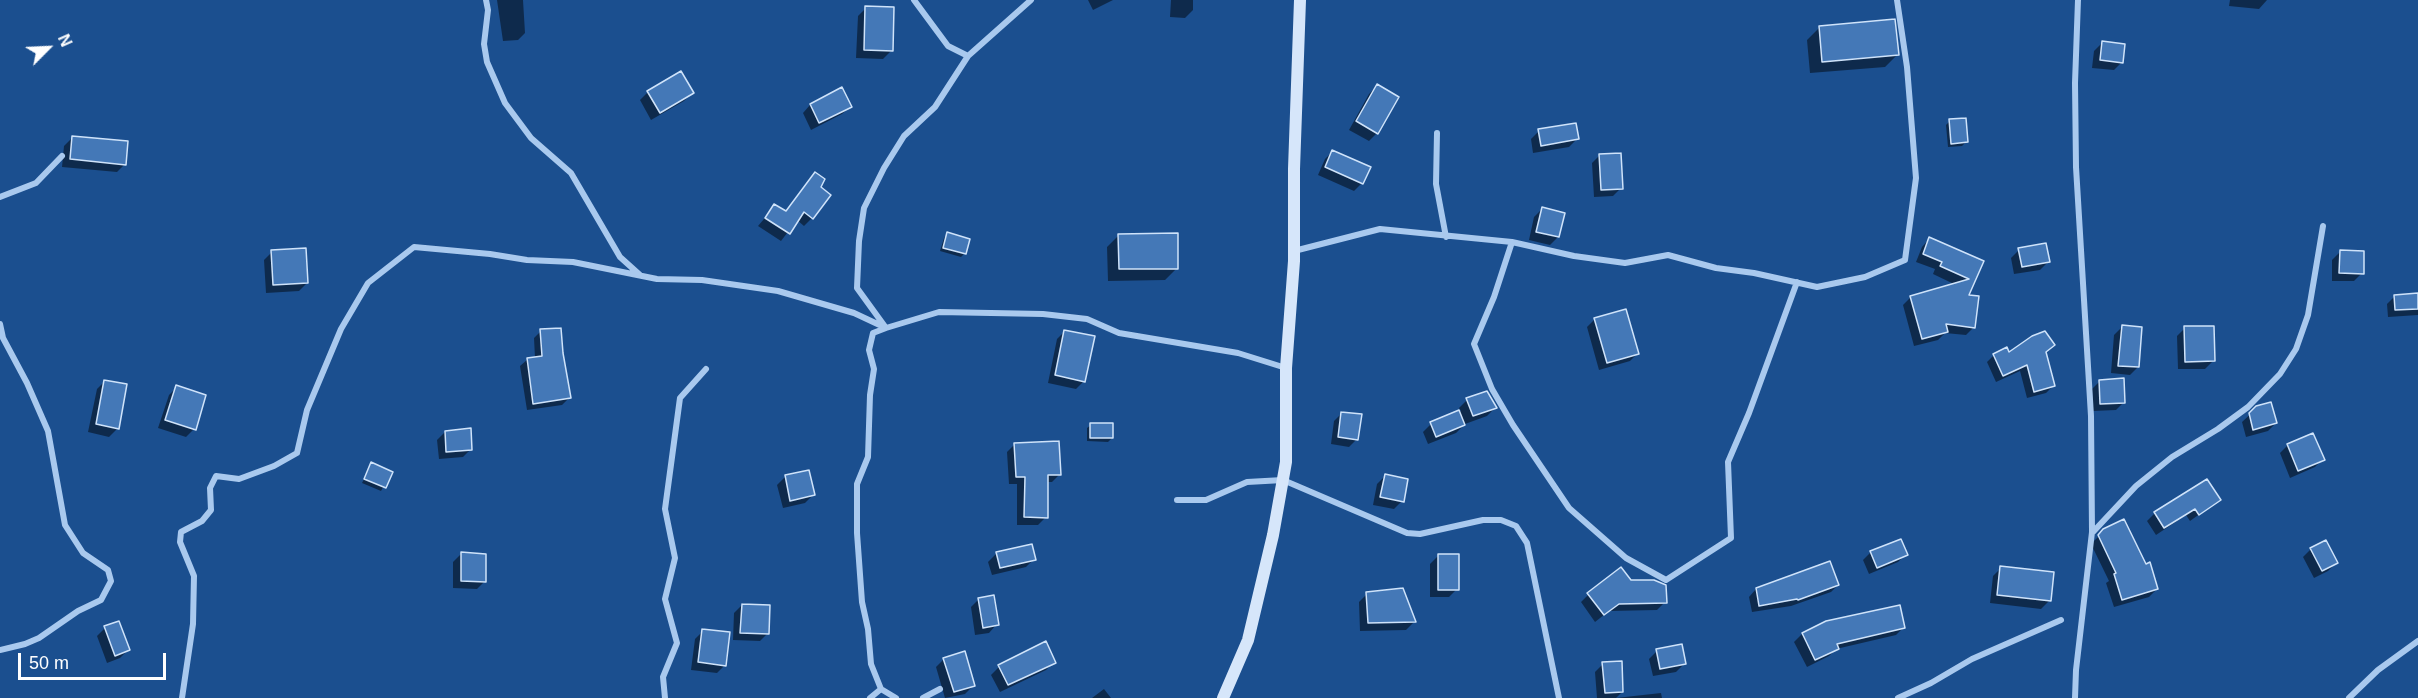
<!DOCTYPE html>
<style>
body{margin:0}
#map{position:relative;width:2418px;height:698px;overflow:hidden;background:#1b4f8f;font-family:Arial,sans-serif}
canvas{display:block}
.north{position:absolute;left:18px;top:18px;width:60px;height:60px;-webkit-text-stroke:4px #1b4f8f;paint-order:stroke;rotate:66deg;font-size:16px;font-weight:700;line-height:24px;text-align:center;color:#fff}
.north::after{content:'';display:block;margin:auto;width:21px;height:27px;background:#fff;clip-path:polygon(50% 0,100% 100%,50% 72%,0 100%)}
.scale{position:absolute;left:18px;top:653px;width:148px;height:27px;box-sizing:border-box;border:3px solid #fff;border-top:0;padding-left:8px;font-size:18px;line-height:21px;white-space:nowrap;color:#fff;-webkit-text-stroke:4px #1b4f8f;paint-order:stroke}
</style>
<div id="map">
<canvas width="2418" height="698"></canvas>
<div class="north">N</div>
<div class="scale">50 m</div>
</div>
<script>
const g = document.querySelector('canvas').getContext('2d');
g.lineJoin = 'round';
function fill(path, color) { g.fillStyle = color; g.fill(path, 'evenodd'); }
const toPath = rows => new Path2D(rows.map(r => 'M' + r).join(''));
function trace(path, color, width, dash) { g.strokeStyle = color; g.lineWidth = width; g.lineCap = dash ? 'butt' : 'round'; g.setLineDash(dash || []); g.stroke(path); }
const shadow = toPath([
 [497,0,523,0,525,33,518,40,503,41],
 [1088,0,1113,0,1093,10],
 [1171,0,1193,0,1193,10,1185,18,1170,17],
 [2230,0,2267,0,2259,9,2229,6],
 [866,8,891,51,883,59,856,58,858,16],
 [1819,28,1897,55,1885,67,1810,73,1807,40],
 [2102,43,2122,62,2114,70,2092,68,2094,51],
 [1377,86,1377,133,1369,141,1349,130,1369,94],
 [648,92,692,93,684,101,651,120,640,100],
 [810,105,850,107,842,114,811,130,803,113],
 [1950,121,1966,142,1962,146,1948,147,1946,125],
 [1539,131,1577,139,1569,147,1533,153,1531,139],
 [72,138,125,164,117,172,62,167,64,146],
 [1333,151,1362,183,1354,191,1318,175,1325,159],
 [1600,155,1621,188,1613,196,1594,197,1592,163],
 [815,174,819,187,812,218,804,226,797,220,781,241,758,226,775,206,785,212],
 [1542,209,1558,237,1550,245,1529,240,1534,217],
 [947,234,965,253,961,257,940,251,944,238],
 [1119,235,1177,268,1165,280,1108,281,1107,247],
 [1929,239,1982,261,1967,296,1974,327,1966,335,1945,333,1938,340,1914,346,1903,305,1911,297,1956,285,1933,274,1935,269,1916,262,1922,247],
 [2019,250,2048,262,2040,270,2014,274,2011,258],
 [272,252,307,283,299,291,266,293,264,260],
 [2340,252,2362,273,2354,281,2332,281,2332,260],
 [2418,295,2418,315,2388,317,2387,304,2395,296],
 [1595,319,1638,353,1630,361,1599,370,1587,327],
 [2122,327,2138,367,2130,375,2111,373,2114,335],
 [2185,328,2213,361,2205,369,2178,369,2177,336],
 [541,331,569,398,562,405,527,410,520,366,528,359,535,358,534,338],
 [1065,331,1084,381,1076,389,1048,383,1057,339],
 [2053,345,2044,353,2053,386,2046,393,2027,398,2020,371,1996,382,1987,362,1994,355],
 [105,381,117,429,109,437,88,432,97,389],
 [2100,381,2124,402,2116,410,2093,411,2092,389],
 [177,387,194,429,186,437,158,428,169,395],
 [1467,400,1495,408,1487,416,1465,424,1456,433,1428,444,1423,432,1431,424,1461,411,1459,408],
 [2257,408,2276,423,2268,431,2246,437,2242,422],
 [1342,413,1357,439,1349,447,1331,444,1334,421],
 [1091,425,1112,438,1108,442,1087,441,1087,428],
 [445,432,471,449,463,457,439,459,437,440],
 [1015,444,1060,474,1052,482,1047,482,1046,517,1038,525,1017,525,1017,484,1009,484,1007,452],
 [2288,445,2323,459,2315,467,2290,478,2280,453],
 [372,464,391,473,381,491,362,483],
 [1385,476,1402,501,1394,509,1373,505,1377,484],
 [785,477,813,495,805,503,783,508,777,485],
 [2219,500,2190,521,2186,515,2156,535,2147,521,2155,513],
 [2104,531,2157,589,2149,597,2114,607,2106,583,2109,581,2091,544],
 [2311,549,2336,563,2328,571,2314,578,2303,557],
 [1871,552,1906,554,1898,562,1869,574,1863,560],
 [461,554,485,581,477,589,453,588,453,562],
 [996,554,1034,559,1026,567,992,575,988,562],
 [1438,556,1457,589,1449,597,1430,597,1430,564],
 [2001,568,2049,601,2041,609,1990,603,1993,576],
 [1630,581,1665,602,1657,610,1609,611,1595,622,1581,602,1588,595],
 [1838,585,1831,592,1791,606,1752,612,1749,597,1756,589],
 [1367,594,1414,622,1406,630,1360,631,1359,602],
 [979,599,997,624,989,633,975,635,971,607],
 [742,605,768,633,760,641,733,640,734,613],
 [1827,624,1904,627,1896,635,1836,649,1829,656,1807,667,1794,642,1802,634],
 [105,628,128,650,120,658,107,663,97,636],
 [703,631,725,665,717,673,691,670,695,639],
 [1657,651,1684,664,1676,672,1653,676,1649,659],
 [944,659,973,686,965,694,945,698,936,667],
 [1054,662,1046,670,1000,692,991,675,999,667],
 [1603,664,1622,692,1616,698,1661,693,1662,698,1597,698,1595,672],
 [1104,689,1111,698,1092,698]
]);
const building = toPath([
 [865,6,894,7,893,51,864,50,865,6],
 [1895,19,1899,55,1822,62,1819,26,1895,19],
 [2102,41,2125,44,2123,63,2100,60,2102,41],
 [681,71,694,93,660,113,647,91,681,71],
 [1377,84,1399,97,1378,134,1356,121,1377,84],
 [842,87,852,107,819,123,810,104,842,87],
 [1966,118,1968,142,1951,144,1949,119,1966,118],
 [1576,123,1579,139,1541,146,1538,129,1576,123],
 [72,136,128,141,126,165,70,159,72,136],
 [1332,150,1371,167,1363,184,1325,167,1332,150],
 [1621,153,1623,189,1601,190,1599,154,1621,153],
 [815,172,825,179,821,187,831,195,813,219,804,212,790,234,765,218,774,204,786,211,815,172],
 [1542,207,1565,213,1559,237,1536,232,1542,207],
 [947,232,970,239,966,254,943,248,947,232],
 [1178,233,1178,269,1119,269,1118,234,1178,233],
 [1929,237,1984,261,1969,295,1979,296,1975,328,1946,324,1948,332,1922,339,1910,296,1969,279,1940,266,1942,262,1923,254,1929,237],
 [2046,243,2050,262,2022,267,2018,248,2046,243],
 [306,248,308,283,273,285,271,250,306,248],
 [2340,250,2364,251,2364,274,2339,273,2340,250],
 [2418,293,2418,309,2395,310,2394,295,2418,293],
 [1626,309,1639,354,1607,363,1594,318,1626,309],
 [2122,325,2142,327,2139,367,2118,366,2122,325],
 [2184,326,2214,326,2215,361,2185,362,2184,326],
 [561,328,563,353,571,398,533,404,527,358,542,356,540,329,561,328],
 [1064,330,1095,336,1085,382,1055,375,1064,330],
 [2045,331,2055,345,2046,352,2055,386,2034,392,2027,365,2003,376,1993,354,2007,347,2009,352,2032,336,2045,331],
 [2124,378,2125,403,2100,404,2099,380,2124,378],
 [104,380,127,384,119,429,96,424,104,380],
 [176,385,206,395,196,430,165,420,176,385],
 [1487,391,1497,408,1473,416,1466,398,1487,391],
 [2271,402,2277,423,2253,430,2249,413,2256,406,2271,402],
 [1459,410,1465,425,1436,437,1430,422,1459,410],
 [1341,412,1362,414,1358,440,1338,437,1341,412],
 [1090,423,1113,423,1113,438,1090,438,1090,423],
 [471,428,472,450,446,452,445,431,471,428],
 [2313,433,2325,460,2298,471,2287,444,2313,433],
 [1059,441,1061,475,1048,475,1048,518,1024,517,1025,477,1016,477,1014,443,1059,441],
 [371,462,393,472,386,488,364,479,371,462],
 [809,470,815,495,790,501,785,475,809,470],
 [1385,474,1408,479,1404,502,1380,497,1385,474],
 [2207,479,2221,500,2199,515,2195,509,2164,528,2154,512,2207,479],
 [2124,519,2146,564,2150,562,2158,589,2122,600,2114,574,2116,573,2098,535,2103,529,2124,519],
 [1901,539,1908,555,1877,568,1870,551,1901,539],
 [2326,540,2338,563,2322,571,2310,548,2326,540],
 [1032,544,1036,560,1000,568,996,552,1032,544],
 [461,552,486,554,486,582,461,581,461,552],
 [1438,554,1459,554,1459,590,1438,590,1438,554],
 [1830,561,1839,585,1798,600,1797,599,1759,606,1756,588,1830,561],
 [2000,566,2054,572,2051,601,1997,595,2000,566],
 [1621,567,1631,580,1654,580,1666,585,1667,603,1619,604,1604,615,1587,593,1621,567],
 [1403,588,1416,622,1368,623,1366,592,1403,588],
 [994,595,999,625,983,628,978,598,994,595],
 [742,604,770,605,769,634,740,633,742,604],
 [1900,605,1905,628,1837,644,1839,649,1815,660,1802,633,1826,621,1900,605],
 [119,621,130,650,115,656,104,626,119,621],
 [702,629,730,632,726,666,698,662,702,629],
 [1046,641,1056,663,1008,685,998,665,1046,641],
 [1682,644,1686,664,1660,669,1656,649,1682,644],
 [965,651,975,686,954,692,943,658,965,651],
 [1622,661,1623,692,1605,693,1602,662,1622,661]
]);
const minor = toPath([
 [486,0,488,10,484,44,487,62,505,103,531,138,571,173,620,257,640,275],
 [914,0,948,46,968,56,1031,0],
 [1437,133,1436,184,1446,237],
 [0,197,36,183,62,156],
 [1512,242,1494,297,1474,344,1492,389,1513,425,1569,508,1626,558,1666,580,1731,538,1728,462,1749,413,1797,282],
 [1294,251,1380,229,1512,242,1574,256,1625,263,1668,255,1716,268,1754,273,1817,287,1865,277,1905,260,1916,178,1907,67,1897,0],
 [0,324,3,338,27,383,48,431,65,525,83,553,108,570,111,581,101,600,78,611,39,638,25,644,0,650],
 [1177,500,1206,500,1247,482,1283,480,1407,533,1420,534,1483,520,1501,520,1516,526,1527,543,1559,698],
 [2093,532,2136,486,2172,457,2218,429,2248,407,2280,374,2296,349,2308,315,2323,226],
 [182,698,193,624,194,576,180,542,181,532,202,521,211,510,210,488,216,476,239,479,274,466,297,453,307,410,341,329,368,283,414,247,490,254,527,260,573,262,657,279,702,280,778,291,854,313,886,328,939,312,1043,314,1087,319,1119,333,1238,353,1286,368],
 [665,698,663,677,677,643,665,599,675,558,665,509,680,398,706,369],
 [870,698,881,689],
 [896,698,881,689,871,664,868,629,862,602,857,533,857,484,868,457,870,395,874,369,869,350,873,333,886,328,857,288,859,241,864,208,884,168,904,136,935,107,968,56],
 [923,698,940,689],
 [1898,698,1931,683,1972,659,2061,620],
 [2075,698,2076,670,2092,532,2091,416,2076,167,2075,83,2078,0],
 [2349,698,2378,670,2418,641]
]);
const secondary = toPath([
 [1223,698,1248,640,1273,535,1286,462,1286,368,1294,261,1294,169,1300,0]
]);
fill(shadow, '#0007');
fill(building, '#4478b7');
trace(building, '#cfe3fa', 1.5);
trace(minor, '#a9c9ee', 6);
trace(secondary, '#d6e6fa', 12);
</script>
